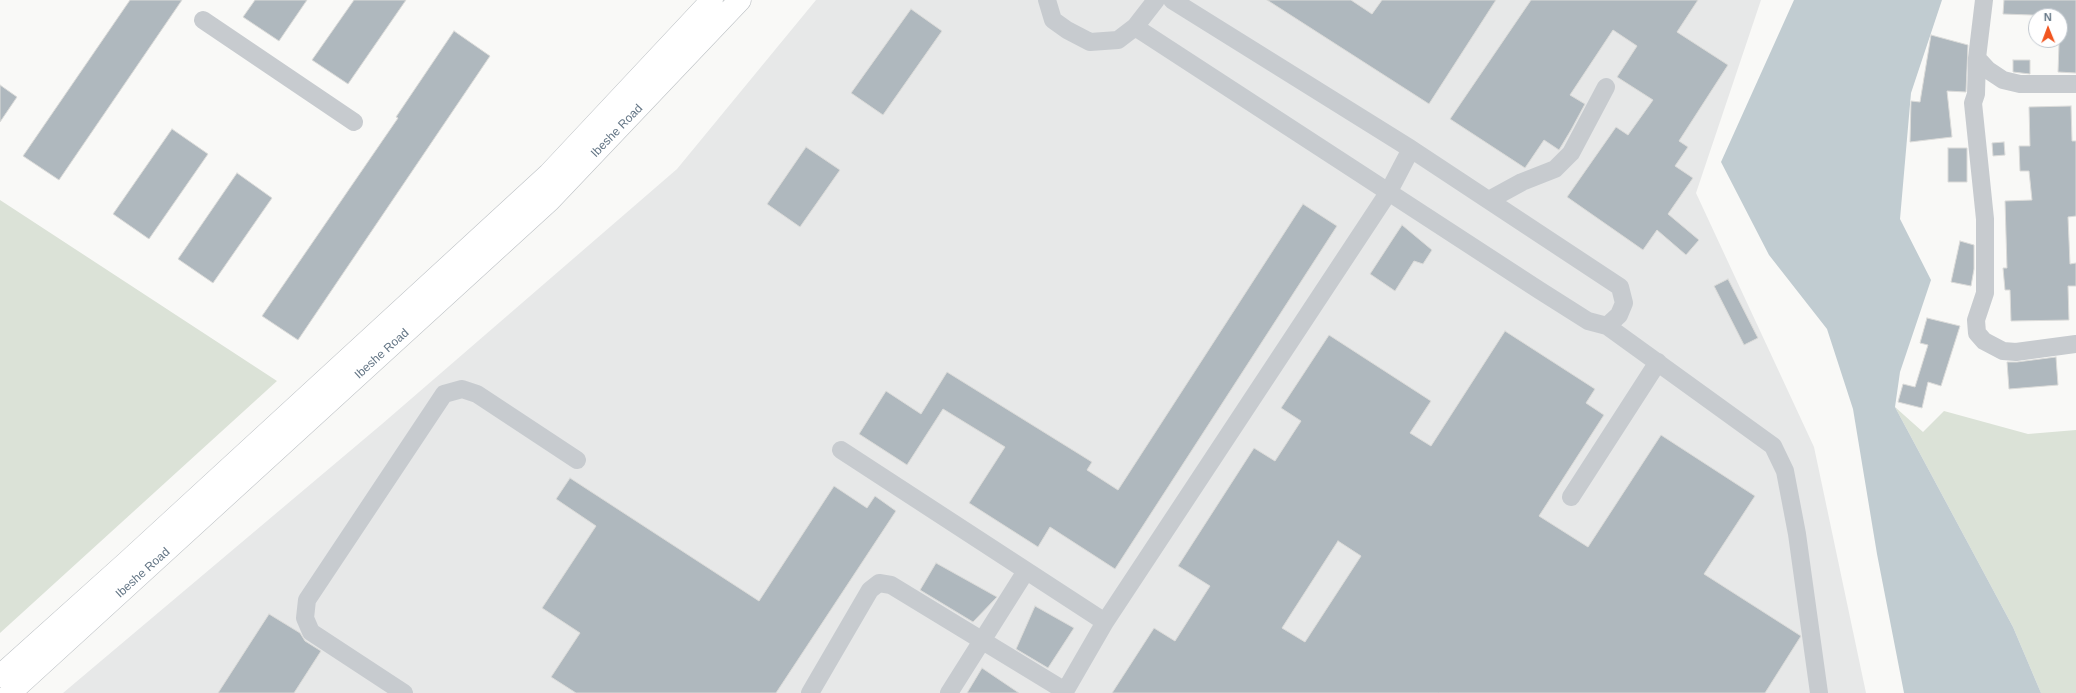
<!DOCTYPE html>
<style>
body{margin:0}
#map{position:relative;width:2076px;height:693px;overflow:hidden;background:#f9f9f7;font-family:Helvetica,sans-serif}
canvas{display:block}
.north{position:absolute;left:2028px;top:8px;width:40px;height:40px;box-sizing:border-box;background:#fff;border:1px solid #c0c7ce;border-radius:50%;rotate:359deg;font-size:11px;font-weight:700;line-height:16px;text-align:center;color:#627484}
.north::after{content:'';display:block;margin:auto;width:14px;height:18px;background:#f1551f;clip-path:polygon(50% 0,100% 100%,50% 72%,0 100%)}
</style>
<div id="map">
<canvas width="2076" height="693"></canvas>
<div class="north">N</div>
</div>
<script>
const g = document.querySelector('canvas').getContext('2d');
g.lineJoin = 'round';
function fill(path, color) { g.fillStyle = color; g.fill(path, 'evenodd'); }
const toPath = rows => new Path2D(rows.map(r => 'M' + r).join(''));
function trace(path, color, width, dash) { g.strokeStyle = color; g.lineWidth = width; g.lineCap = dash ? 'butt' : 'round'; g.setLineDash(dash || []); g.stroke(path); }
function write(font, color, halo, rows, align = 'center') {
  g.font = font + ' Helvetica,sans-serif'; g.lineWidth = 4; g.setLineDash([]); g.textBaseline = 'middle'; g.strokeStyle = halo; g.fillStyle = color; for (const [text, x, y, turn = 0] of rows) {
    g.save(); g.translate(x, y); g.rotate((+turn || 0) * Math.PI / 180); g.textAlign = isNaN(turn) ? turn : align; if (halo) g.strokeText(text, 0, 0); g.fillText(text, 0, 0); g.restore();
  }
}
const built = toPath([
 [816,0,1761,0,1696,193,1814,447,1866,693,63,693,382,424,677,169]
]);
const green = toPath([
 [0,200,277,381,0,633],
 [1895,407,1923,432,1944,411,2028,434,2076,430,2076,693,2041,693,2013,627]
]);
const water = toPath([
 [1794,0,1942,0,1911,93,1900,219,1931,280,1900,372,1895,407,2013,627,2041,693,1904,693,1877,554,1853,409,1827,329,1769,255,1721,162]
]);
const building = toPath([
 [130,0,182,0,59,180,23,156,130,0],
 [255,0,307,0,279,41,243,17,255,0],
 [354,0,406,0,348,84,312,60,354,0],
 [1267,0,1351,0,1372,14,1382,0,1496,0,1429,104,1267,0],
 [1531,0,1698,0,1677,32,1728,65,1679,141,1688,147,1675,166,1693,178,1668,214,1699,240,1686,255,1657,230,1643,250,1567,197,1616,127,1628,135,1653,100,1617,77,1637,46,1613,30,1570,95,1585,104,1571,130,1559,150,1544,140,1525,168,1450,119,1531,0],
 [2004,0,2076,0,2076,73,2058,72,2060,16,2003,14,2004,0],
 [911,9,942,31,883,115,851,93,911,9],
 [454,31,490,56,298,340,262,316,398,118,396,117,454,31],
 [1931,35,1968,45,1966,92,1947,91,1952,137,1910,142,1911,101,1920,102,1931,35],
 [2013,60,2030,60,2030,74,2013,72,2013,60],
 [0,85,17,97,0,122,0,85],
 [2071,106,2072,141,2076,141,2076,216,2068,217,2070,264,2076,263,2076,286,2068,286,2069,320,2011,321,2010,290,2005,290,2003,268,2007,268,2005,201,2032,200,2029,171,2020,171,2019,146,2030,146,2029,107,2071,106],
 [172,129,208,154,149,239,113,214,172,129],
 [2004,142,2005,155,1993,156,1992,143,2004,142],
 [806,147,840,170,800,227,767,204,806,147],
 [1948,148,1967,148,1967,182,1948,182,1948,148],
 [237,173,272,198,213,283,178,259,237,173],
 [1303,204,1337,226,1115,569,1050,527,1038,547,969,503,1005,447,943,409,907,465,859,434,886,391,921,414,947,372,1092,462,1087,470,1118,490,1303,204],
 [1402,225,1432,250,1423,264,1414,261,1395,291,1370,274,1402,225],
 [1960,241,1974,245,1974,269,1971,286,1951,282,1960,241],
 [1728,279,1758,338,1744,345,1714,286,1728,279],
 [1927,318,1960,326,1941,386,1928,382,1922,408,1898,402,1903,384,1915,387,1928,345,1920,343,1927,318],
 [1505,331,1595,389,1586,403,1604,415,1539,516,1588,547,1661,435,1755,496,1704,574,1801,636,1765,693,1112,693,1154,628,1175,641,1210,586,1178,566,1254,448,1275,461,1301,421,1281,408,1329,335,1431,401,1410,433,1431,446,1505,331],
 [1338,541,1361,556,1305,642,1282,628,1338,541],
 [2056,357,2058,385,2009,389,2007,362,2017,362,2056,357],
 [570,478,759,601,834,486,867,508,875,496,896,511,776,693,576,693,551,677,580,633,542,608,596,526,556,499,570,478],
 [936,563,997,597,973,622,920,590,936,563],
 [1035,606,1074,628,1048,668,1016,649,1035,606],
 [269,614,300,633,305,641,321,651,294,693,218,693,269,614],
 [982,668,1019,693,967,693,982,668]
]);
const minor = toPath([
 [1047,0,1053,20,1067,30,1090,42,1118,40,1135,27,1156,0],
 [1172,0,1411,149,1620,287,1624,303,1619,315,1607,326],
 [1984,0,1977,58,1976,94,1973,103,1985,219,1985,293,1976,320,1977,333,1984,341,2003,351,2016,352,2076,344],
 [203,20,354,122],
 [1135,27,1539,290,1588,321,1607,326,1773,446,1785,471,1797,534,1819,693],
 [1977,58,1988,70,2003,80,2020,84,2076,84],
 [1489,200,1522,182,1555,169,1571,153,1606,87],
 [841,450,1105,622],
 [1571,497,1658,362],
 [404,693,311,632,305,618,307,600,444,394,462,389,477,394,577,460],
 [810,693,870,590,879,583,891,585,1065,691],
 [949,693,1026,571],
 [1064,693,1105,622,1388,193,1411,149]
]);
const major = toPath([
 [0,676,127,562,549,174,712,0],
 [10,693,549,201,740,0]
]);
const streetNames = [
 ["Ibeshe Road",617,131,-46],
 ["Ibeshe Road",382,354,-42],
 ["Ibeshe Road",143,573,-42]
];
fill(built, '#e7e8e8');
fill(green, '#dbe2d7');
fill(water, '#c1ccd1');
fill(building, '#afb8be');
trace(building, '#dbdbd9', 1);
trace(major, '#bcc0c4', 23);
trace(minor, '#c7cbcf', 18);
trace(major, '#fff', 22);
write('12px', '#627484', '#fff', streetNames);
</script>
